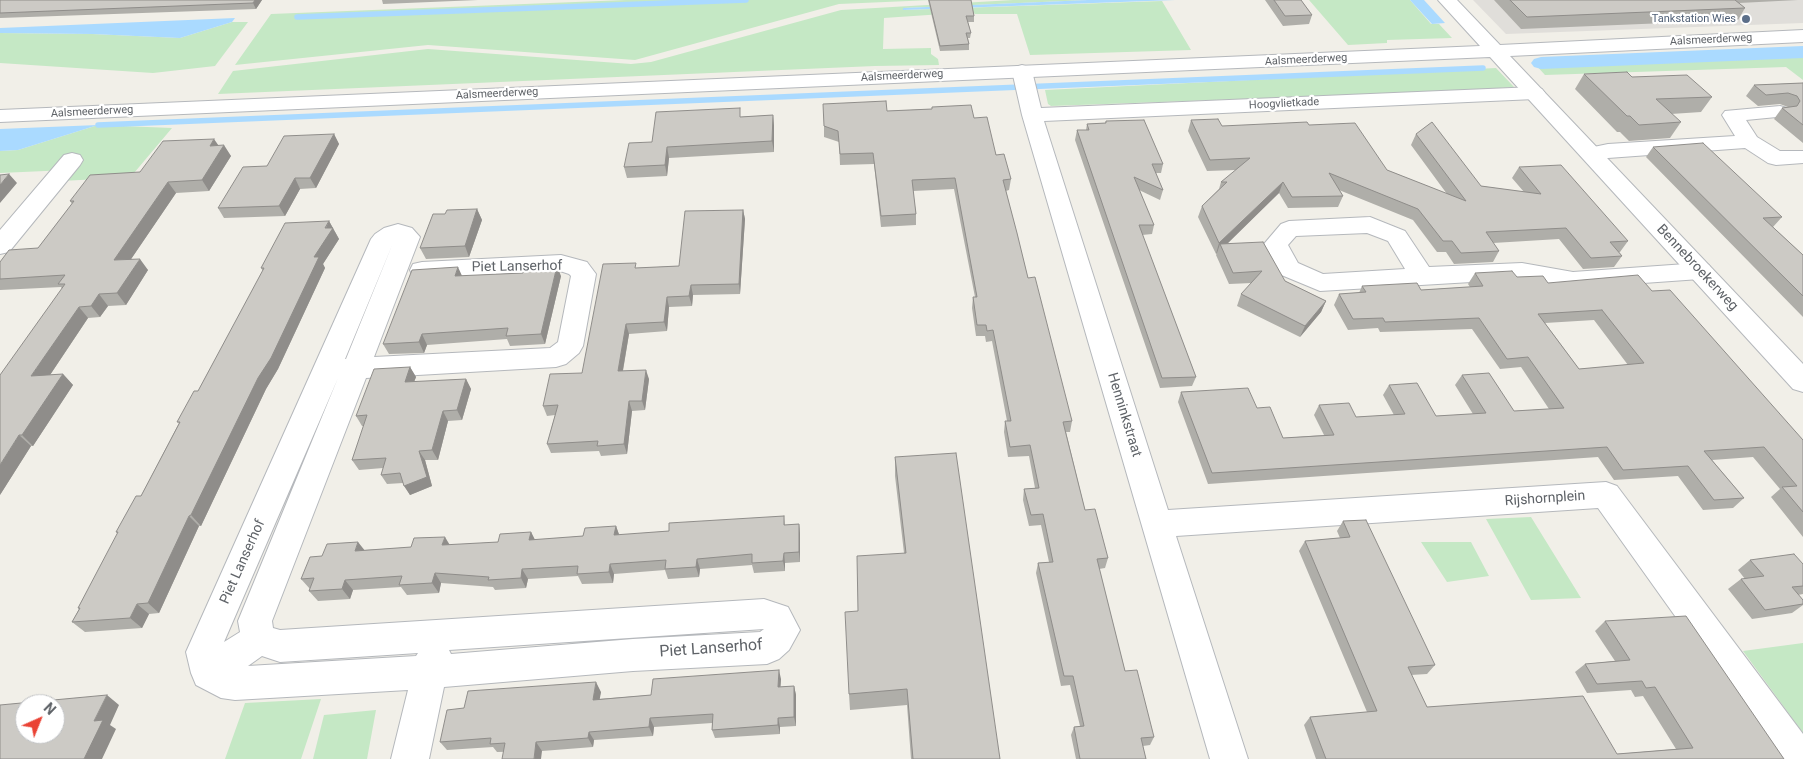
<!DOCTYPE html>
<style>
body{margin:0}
#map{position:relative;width:1803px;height:759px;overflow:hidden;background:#f1efe8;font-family:Roboto,sans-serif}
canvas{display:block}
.north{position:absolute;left:15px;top:694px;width:50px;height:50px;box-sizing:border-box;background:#fff;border:1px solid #bfc1c3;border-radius:50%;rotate:44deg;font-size:14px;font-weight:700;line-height:20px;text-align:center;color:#5f6368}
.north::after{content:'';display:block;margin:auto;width:18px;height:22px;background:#ea4335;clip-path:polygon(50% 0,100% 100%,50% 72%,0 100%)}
</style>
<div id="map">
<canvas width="1803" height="759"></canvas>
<div class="north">N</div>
</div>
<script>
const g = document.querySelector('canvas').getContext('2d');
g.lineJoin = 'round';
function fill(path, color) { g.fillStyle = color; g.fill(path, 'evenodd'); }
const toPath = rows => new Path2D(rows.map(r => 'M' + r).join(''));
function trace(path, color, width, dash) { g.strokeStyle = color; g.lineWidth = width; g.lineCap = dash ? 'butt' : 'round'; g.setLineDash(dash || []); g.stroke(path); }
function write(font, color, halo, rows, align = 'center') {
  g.font = font + ' Roboto,sans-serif'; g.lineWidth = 4.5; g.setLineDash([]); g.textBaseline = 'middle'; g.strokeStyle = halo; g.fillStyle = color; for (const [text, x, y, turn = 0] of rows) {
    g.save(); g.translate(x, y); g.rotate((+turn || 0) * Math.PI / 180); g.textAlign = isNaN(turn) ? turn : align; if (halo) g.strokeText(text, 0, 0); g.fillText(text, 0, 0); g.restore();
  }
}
const industrial = toPath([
 [1473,0,1803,0,1803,23,1506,34]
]);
const green = toPath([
 [626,0,932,0,839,4,635,60,428,45,235,65,271,14],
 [1013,0,1088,0,904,8,903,10,1162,1,1191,50,1030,55,1017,14,975,14,972,12,884,18,883,49,931,48,931,54,938,59,939,65,875,66,218,94,233,71,428,49,631,64,651,62,841,10],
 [1309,0,1410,0,1431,24,1439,24,1452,38,1387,40,1387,43,1348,45],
 [232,22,248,22,215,66,153,73,0,63,0,33,92,34,180,38],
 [1803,51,1803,80,1786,67,1545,75,1534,63],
 [1496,68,1514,87,1461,91,1051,106,1048,104,1045,90],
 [98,125,172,128,134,173,119,178,61,181,68,170,0,173,0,151,18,150],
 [1531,517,1581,598,1531,600,1486,519],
 [1421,542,1471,542,1489,576,1447,582],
 [1803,643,1803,733,1743,651],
 [321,699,301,759,225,759,245,703],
 [376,710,367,759,313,759,324,715]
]);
const water = toPath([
 [1088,0,1175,0,903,10,903,8],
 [1410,0,1424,0,1445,23,1432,24],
 [235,18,232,22,180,38,92,34,0,33,0,28],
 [98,125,18,150,0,151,0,129]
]);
const stream = toPath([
 [297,17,746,0],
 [98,125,1483,68]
]);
const canal = toPath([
 [1803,46,1803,58,1541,69,1534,67,1531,63,1534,59,1541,57,1803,46]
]);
const minor = toPath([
 [1022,65,1029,67,1032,71,1041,108,1535,87,1542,89,1545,93,1542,97,1535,99,1044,121,1168,510,1606,482,1617,486,1803,734,1803,759,1777,759,1598,508,1176,536,1248,759,1210,759,1022,115,1012,71,1015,67,1022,65],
 [1780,106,1787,108,1790,112,1787,116,1746,120,1757,137,1780,151,1803,151,1803,163,1776,165,1768,163,1745,148,1608,158,1592,161,1584,159,1581,154,1584,149,1608,144,1735,136,1722,115,1725,111,1780,106],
 [72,153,80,155,83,160,80,165,9,252,0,254,0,230,64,155,72,153],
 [1370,217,1405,231,1429,267,1522,263,1573,272,1700,263,1709,265,1712,271,1709,277,1700,279,1573,288,1522,279,1320,291,1279,274,1264,244,1281,224,1289,221,1370,217],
 [1367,233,1388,241,1405,269,1323,274,1298,263,1288,245,1296,236,1367,233],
 [398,224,412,228,420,237,374,357,550,348,558,342,571,276,569,274,560,271,422,278,413,276,410,270,413,264,422,262,561,255,587,262,596,274,583,346,579,353,566,364,556,367,366,378,272,621,273,628,280,630,764,599,788,607,800,630,789,650,779,659,767,664,633,671,444,687,429,759,391,759,408,690,235,700,221,698,196,685,191,673,186,652,371,239,375,234,384,228,398,224],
 [393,243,346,359,345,359,393,243],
 [338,378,238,621,240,632,224,642,338,378],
 [764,629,760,632,633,639,451,654,449,650,764,629],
 [418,653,416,656,248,666,262,656,280,662,418,653]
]);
const tertiary = toPath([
 [1438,0,1457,0,1500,45,1803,30,1803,42,1510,56,1803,364,1803,392,1793,389,1490,57,0,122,0,110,1480,46,1438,0]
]);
const wall = toPath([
 [0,0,262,0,256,9,0,18],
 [382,0,478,0,383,4],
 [928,0,971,0,974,16,974,22,968,22,971,33,970,38,968,38,969,44,969,50,940,51],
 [1265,0,1301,0,1312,15,1309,24,1283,26],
 [1494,0,1798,0,1739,3,1745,8,1738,20,1521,29],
 [1584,74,1632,77,1712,97,1701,112,1671,114,1681,122,1670,138,1629,141,1620,132,1617,132,1575,89],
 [1803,83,1803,143,1774,119,1782,108,1788,107,1780,104,1758,106,1746,96,1754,85],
 [932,107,974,118,1011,179,1009,190,1006,191,1028,278,1072,421,1070,432,1066,432,1085,510,1108,558,1105,568,1099,569,1125,671,1154,737,1150,745,1143,746,1146,759,1076,759,1071,735,1074,727,1080,726,1070,685,1061,686,1036,573,1038,563,1049,562,1041,525,1029,526,1023,500,1024,489,1035,488,1029,456,1008,457,1004,432,1005,421,1007,421,992,341,986,342,985,336,976,336,972,308,973,297,975,297,954,189,913,191,916,214,916,225,881,227,874,164,840,165,839,142,824,137,824,126,887,111,932,109],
 [773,115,774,126,774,152,669,158,667,176,627,178,624,167,652,142,741,117],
 [1191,120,1222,126,1309,125,1387,170,1447,194,1411,145,1416,134,1481,186,1524,192,1512,178,1519,167,1628,241,1620,252,1619,252,1622,256,1614,267,1583,269,1559,239,1493,243,1499,251,1493,262,1454,264,1446,252,1437,252,1413,220,1339,190,1343,196,1338,207,1288,208,1279,193,1226,244,1285,281,1326,301,1321,312,1300,337,1237,306,1241,294,1252,283,1229,284,1216,255,1217,253,1216,254,1198,217,1202,206,1219,189,1221,182,1236,170,1207,171,1188,131],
 [1106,121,1163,164,1161,173,1156,173,1163,190,1160,200,1139,190,1154,225,1152,234,1142,235,1196,377,1192,386,1160,388,1075,140,1077,130,1086,130,1087,124,1105,123],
 [334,134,339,144,316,188,300,189,285,216,224,218,218,208,267,166],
 [218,145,231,156,209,191,176,193,131,259,148,270,126,305,108,306,100,317,88,318,50,375,63,374,73,385,33,446,31,446,0,495,62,289,61,287,0,290,0,262,38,248,72,204,70,201,140,172],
 [1653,147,1782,217,1773,227,1803,255,1803,317,1646,157],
 [477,209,482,220,469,257,426,259,420,248,445,214],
 [743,210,745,219,740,294,693,295,692,306,669,307,667,331,629,334,623,371,649,379,645,410,632,411,627,454,601,456,599,451,551,453,547,444,555,415,547,416,543,406,582,373,637,268,679,266],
 [329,221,339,239,323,264,325,268,278,369,266,389,201,526,199,526,159,613,149,614,142,628,85,632,72,622,79,609,78,608,118,534,116,532,141,496,179,423,177,422,198,391,263,271,261,268],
 [1475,273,1517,277,1548,283,1652,291,1803,440,1803,537,1771,497,1780,489,1753,457,1712,460,1744,498,1733,508,1703,510,1678,476,1614,480,1598,457,1208,484,1178,402,1181,392,1257,408,1283,438,1324,435,1314,415,1319,405,1356,417,1394,415,1383,395,1389,385,1436,416,1473,414,1455,385,1462,375,1514,411,1549,409,1521,367,1500,369,1472,329,1380,332,1378,328,1348,330,1334,305,1339,294,1359,293,1362,286,1421,290,1470,287,1468,284],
 [1594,320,1628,365,1579,369,1545,323],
 [462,276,561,276,545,344,510,346,507,339,427,345,424,353,389,354,383,344],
 [410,367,416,377,414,382,466,379,471,389,462,420,448,421,438,460,425,460,432,486,410,495,403,483,387,484,381,475,383,468,359,470,352,460,364,426,362,426,356,416],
 [895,457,1000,759,911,759,907,705,850,710,849,694,858,611,904,553,895,476],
 [784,516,785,525,799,524,800,534,800,562,785,563,785,571,754,573,752,565,700,569,699,577,668,579,665,570,614,574,613,583,582,584,578,576,528,579,526,588,495,590,493,587,441,583,439,593,407,595,401,587,353,590,350,599,318,601,309,591,310,589,301,579,322,556,365,550,498,542,531,532,535,540,583,536,616,526,619,535,669,531],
 [1343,521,1435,665,1427,674,1411,675,1427,707,1617,754,1676,749,1643,696,1635,697,1631,690,1587,693,1575,672,1585,664,1615,661,1595,631,1605,621,1784,759,1316,759,1304,725,1310,717,1367,712,1299,551,1305,541,1340,538,1337,531],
 [1750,560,1803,564,1803,594,1798,595,1803,600,1803,605,1792,613,1752,619,1728,589,1741,579,1745,579,1738,570],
 [781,679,780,687,794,686,796,695,796,726,780,727,780,734,715,738,712,730,712,723,654,727,653,736,594,740,593,747,542,751,497,752,493,747,447,750,440,742,464,708,601,692,599,699,651,695]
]);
const shadedWall = toPath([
 [255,0,262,0,256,9,253,3],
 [773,115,774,126,774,152,772,141],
 [334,134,339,144,316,188,310,178],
 [214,139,221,149,210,146],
 [224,145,231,156,209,191,202,180],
 [667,147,669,158,667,176,665,165],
 [9,174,17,183,0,203,0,185],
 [295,178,300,189,285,216,279,206],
 [168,182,176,193,123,271,114,260],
 [1283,182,1279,193,1222,249,1220,244,1217,253,1216,254,1219,243],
 [477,209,482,220,469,257,465,246],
 [743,210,745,219,740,294,739,284],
 [329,221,339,239,323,264,325,268,278,369,266,389,201,526,191,515,314,257],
 [140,259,148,270,126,305,117,293],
 [557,266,561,276,545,344,541,334],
 [458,267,463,278,455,276],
 [691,285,693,295,692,306,689,296],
 [99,294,108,306,100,317,91,306],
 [667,297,669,307,667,331,664,322],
 [1326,301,1321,312,1300,337,1305,326],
 [79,307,88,318,42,387,31,376],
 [626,324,629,334,621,381,618,371],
 [422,334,427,345,424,353,419,342],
 [410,367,416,377,410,392,405,382],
 [646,370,649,379,645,410,642,401],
 [63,374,73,385,33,446,22,435],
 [466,379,471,389,462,420,457,410],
 [629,401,632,411,627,454,624,444],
 [443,411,448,421,438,460,432,450],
 [19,435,31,446,0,495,0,465],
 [419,451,425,460,432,486,410,495,404,486],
 [189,516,199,526,159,613,148,603],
 [799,524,800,534,800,562,799,552],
 [616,526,620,537,614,535],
 [531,532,536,542,529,540],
 [445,537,451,547,442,545],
 [358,542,366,552,355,551],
 [784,553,785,563,785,571,783,561],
 [697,559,700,569,699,577,696,567],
 [610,564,614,574,613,583,609,572],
 [522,569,528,579,526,588,521,578],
 [435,573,441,583,439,593,432,583],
 [345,580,353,590,350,599,342,589],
 [137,604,149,614,142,628,130,618],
 [779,670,781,679,780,696,778,687],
 [596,682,601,692,598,709,593,700],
 [794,686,796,695,796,726,794,717],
 [107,695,119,705,110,725,116,729,102,759,84,759,94,721],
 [650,718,654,727,653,736,649,727],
 [778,718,780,727,780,734,778,725],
 [589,732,594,740,593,747,588,738],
 [536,742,542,751,541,759,534,759]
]);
const building = toPath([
 [0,0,255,0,253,3,0,13,0,0],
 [929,0,971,0,974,16,966,16,971,33,966,33,969,44,940,46,929,0],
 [1274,0,1301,0,1312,15,1285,16,1274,0],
 [1510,0,1735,0,1745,8,1527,17,1510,0],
 [1627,72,1632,77,1687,75,1712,97,1656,99,1681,122,1639,125,1630,116,1627,116,1584,74,1627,72],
 [1803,83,1803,125,1782,108,1797,106,1800,101,1797,96,1788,93,1766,95,1754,85,1803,83],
 [886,101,887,111,932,109,932,107,971,105,974,118,987,117,996,155,1004,154,1011,179,1003,180,1017,233,1028,278,1035,277,1072,421,1063,422,1085,510,1095,509,1108,558,1097,559,1125,671,1137,670,1154,737,1141,738,1146,759,1080,759,1074,727,1084,726,1073,676,1064,676,1038,563,1053,562,1043,514,1031,515,1024,489,1039,488,1030,445,1010,447,1005,421,1011,421,993,330,987,331,986,325,977,325,973,297,977,297,955,178,912,180,916,214,881,216,873,153,840,154,838,131,824,126,823,104,886,101],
 [740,108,740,117,773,115,772,141,667,147,665,165,624,167,629,143,652,142,656,112,740,108],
 [1218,119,1222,126,1307,122,1309,125,1355,123,1387,170,1466,201,1416,134,1432,122,1481,186,1541,194,1519,167,1561,165,1628,241,1610,242,1622,256,1591,258,1566,228,1486,232,1499,251,1461,253,1452,241,1443,241,1418,209,1329,173,1343,196,1292,197,1283,182,1219,243,1202,206,1227,182,1221,182,1250,158,1210,160,1191,120,1218,119],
 [1144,120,1163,164,1152,164,1163,190,1134,177,1154,225,1139,225,1196,377,1162,378,1077,130,1089,130,1087,124,1106,123,1106,121,1144,120],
 [334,134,310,178,295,178,279,206,218,208,243,167,267,166,284,136,334,134],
 [214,139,210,146,224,145,202,180,168,182,114,260,140,259,117,293,99,294,91,306,79,307,31,376,63,374,22,435,19,435,0,465,0,375,65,284,58,284,65,275,0,279,0,262,9,250,38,248,74,201,70,201,90,175,140,172,163,141,214,139],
 [1703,143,1782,217,1763,218,1803,255,1803,296,1653,147,1703,143],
 [9,174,0,185,0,175,9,174],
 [477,209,465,246,420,248,433,214,445,214,447,210,477,209],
 [743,210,739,284,691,285,689,296,667,297,664,322,626,324,618,371,646,370,642,401,629,401,624,444,597,446,598,441,547,444,558,405,543,406,550,374,582,373,603,264,636,263,635,268,679,266,685,211,743,210],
 [329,221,325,228,333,228,314,257,319,257,271,358,258,378,191,515,189,516,148,603,137,604,130,618,72,622,80,608,78,608,118,532,116,532,136,496,141,496,180,422,177,422,194,391,198,391,264,268,261,268,285,223,329,221],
 [1263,242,1285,281,1326,301,1305,326,1241,294,1262,271,1233,273,1220,244,1263,242],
 [557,266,541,334,506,336,508,328,422,334,419,342,383,344,412,270,458,267,455,276,523,273,524,267,557,266],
 [1512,271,1517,277,1543,276,1548,283,1638,275,1652,291,1670,290,1803,440,1803,512,1782,487,1797,486,1764,447,1704,451,1744,498,1714,500,1688,466,1623,470,1607,447,1212,473,1181,392,1248,388,1257,408,1270,407,1283,438,1334,435,1319,405,1349,403,1356,417,1405,414,1389,385,1417,383,1436,416,1486,413,1462,375,1489,373,1514,411,1564,408,1528,357,1507,359,1479,318,1385,322,1383,318,1353,319,1339,294,1366,292,1362,286,1417,283,1421,290,1483,286,1475,273,1512,271],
 [1602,310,1644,363,1579,369,1538,314,1602,310],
 [410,367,405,382,466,379,457,410,443,411,432,450,419,451,427,477,404,486,400,473,381,475,386,458,352,460,367,415,356,416,374,369,410,367],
 [956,453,1000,759,913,759,907,689,849,694,845,612,858,611,857,556,906,553,895,457,956,453],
 [784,516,784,525,799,524,799,552,784,553,783,561,752,563,752,554,697,559,696,567,665,569,666,560,610,564,609,572,577,574,578,566,522,569,521,578,488,580,489,577,435,573,432,583,399,585,402,576,345,580,342,589,309,591,314,578,301,579,310,557,322,556,327,544,358,542,355,551,411,547,414,538,445,537,442,545,498,542,500,534,531,532,529,540,583,536,585,528,616,526,614,535,669,531,669,523,784,516],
 [1366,520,1435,665,1408,667,1427,707,1583,696,1617,754,1693,748,1655,687,1646,688,1642,681,1597,684,1585,664,1630,660,1605,621,1686,616,1784,759,1326,759,1310,717,1377,711,1305,541,1350,537,1343,521,1366,520],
 [1794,554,1803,564,1803,586,1792,587,1803,600,1803,604,1765,610,1741,579,1764,576,1750,560,1794,554],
 [779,670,778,687,794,686,794,717,778,718,778,725,712,730,713,714,650,718,649,727,589,732,588,738,536,742,534,759,502,759,505,743,490,744,491,738,440,742,447,710,464,708,468,691,596,682,593,700,651,695,653,679,779,670],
 [107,695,94,721,103,720,84,759,0,759,0,705,107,695],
 [25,704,55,704,55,734,25,734,25,704]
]);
const markers = [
 [1746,19,5,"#5c6f8a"]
];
const farServicenames = [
 ["Tankstation Wies",1736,19]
];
const farStreetnames = [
 ["Aalsmeerderweg",1711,40,-3],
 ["Aalsmeerderweg",1306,60,-3],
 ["Aalsmeerderweg",902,76,-3],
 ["Aalsmeerderweg",497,94,-3],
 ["Hoogvlietkade",1284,104,-3],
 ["Aalsmeerderweg",92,112,-3]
];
const streetNames = [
 ["Piet Lanserhof",517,267,-1],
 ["Bennebroekerweg",1697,268,47],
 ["Henninkstraat",1124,415,73],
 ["Rijshornplein",1545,499,-4],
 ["Piet Lanserhof",243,562,-66]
];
const nearStreetnames = [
 ["Piet Lanserhof",711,649,-4]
];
fill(industrial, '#e0deda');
fill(green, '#c5e8c5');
fill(water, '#aadaff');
trace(stream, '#aadaff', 5.5);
fill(canal, '#aadaff');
trace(minor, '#b5b8bc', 2);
trace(tertiary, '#b5b8bc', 2);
fill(minor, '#fff');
fill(tertiary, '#fff');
fill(wall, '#afaea9');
fill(shadedWall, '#8f8d8a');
fill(building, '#cccac5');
trace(building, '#8f8d8a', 1);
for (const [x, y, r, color] of markers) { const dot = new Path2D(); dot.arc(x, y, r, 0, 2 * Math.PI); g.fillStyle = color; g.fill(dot); trace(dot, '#fff', 2); }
write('11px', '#4e5e75', '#fff', farServicenames, 'right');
write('11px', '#5f6368', '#fff', farStreetnames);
write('14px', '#5f6368', '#fff', streetNames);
write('16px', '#5f6368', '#fff', nearStreetnames);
</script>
